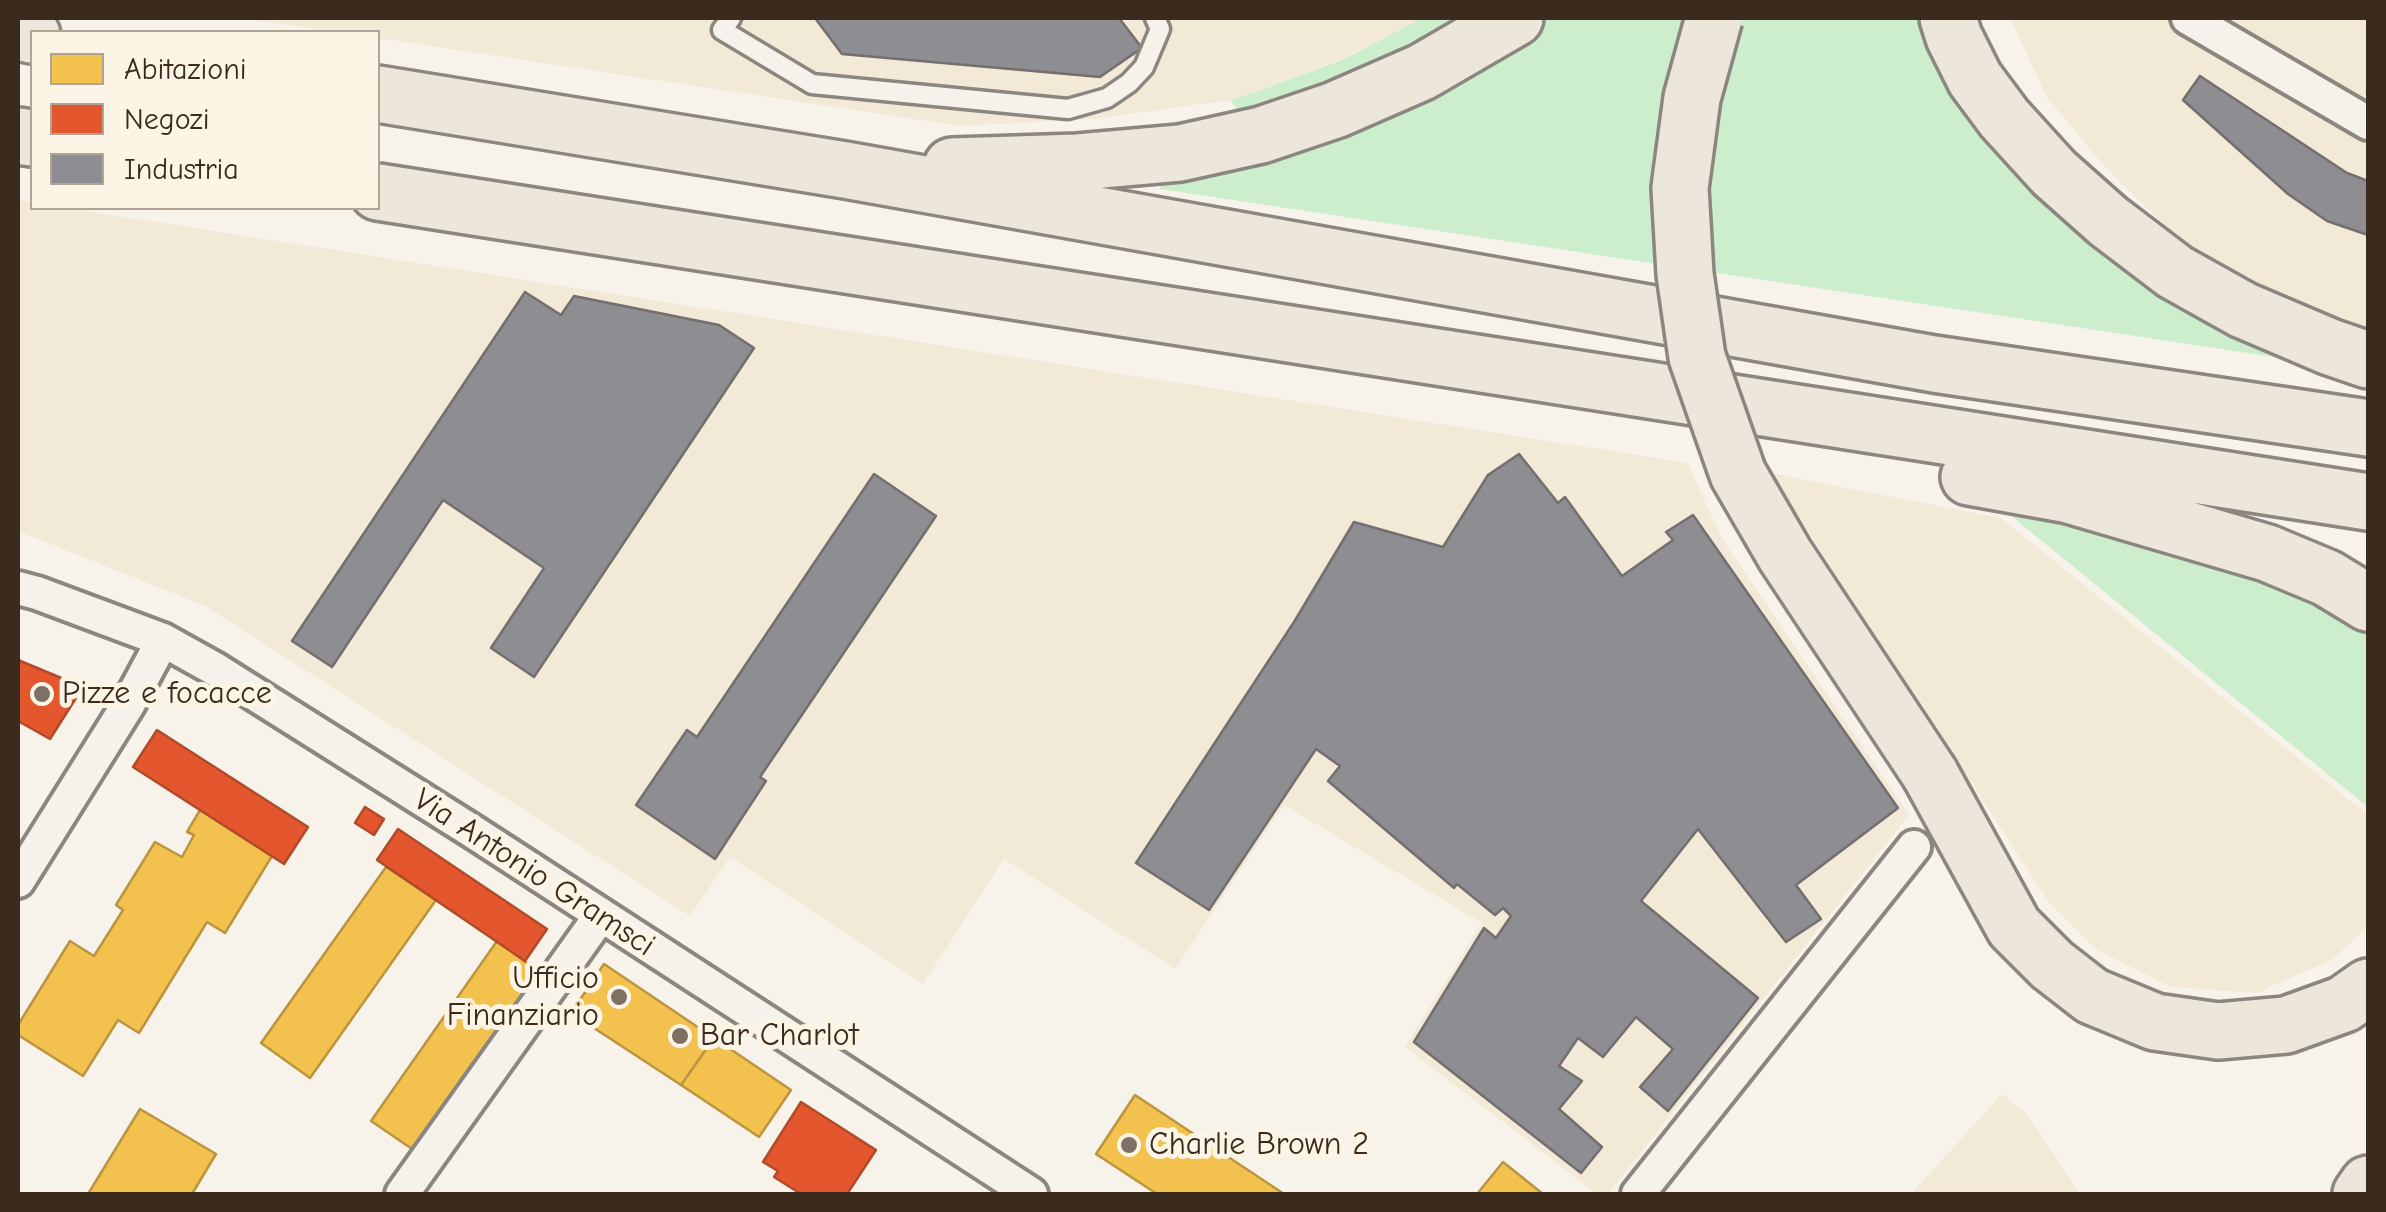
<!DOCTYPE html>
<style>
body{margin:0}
#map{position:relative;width:2386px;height:1212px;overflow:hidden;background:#f7f3ea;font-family:"Comic Neue",sans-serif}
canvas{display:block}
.frame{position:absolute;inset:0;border:20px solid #3b2a1e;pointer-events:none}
.legend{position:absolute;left:30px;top:30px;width:350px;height:180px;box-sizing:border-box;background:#fcf5e5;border:2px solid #afa495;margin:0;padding:12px 18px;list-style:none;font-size:30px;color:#3b2a1e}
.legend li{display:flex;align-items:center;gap:20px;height:50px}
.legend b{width:50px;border:2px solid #afa495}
</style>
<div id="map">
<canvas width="2386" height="1212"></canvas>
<div class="frame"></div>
<ul class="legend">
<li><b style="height:28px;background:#f2c14e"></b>Abitazioni</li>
<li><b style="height:28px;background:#e4572e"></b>Negozi</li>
<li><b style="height:28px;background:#8d8d92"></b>Industria</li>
</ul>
</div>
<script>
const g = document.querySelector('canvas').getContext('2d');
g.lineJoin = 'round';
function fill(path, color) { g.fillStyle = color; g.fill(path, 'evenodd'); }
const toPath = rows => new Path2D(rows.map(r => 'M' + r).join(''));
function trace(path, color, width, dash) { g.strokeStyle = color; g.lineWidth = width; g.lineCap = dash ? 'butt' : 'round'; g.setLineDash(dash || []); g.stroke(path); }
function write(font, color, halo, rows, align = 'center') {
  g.font = font + ' "Comic Neue",sans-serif'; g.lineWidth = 10; g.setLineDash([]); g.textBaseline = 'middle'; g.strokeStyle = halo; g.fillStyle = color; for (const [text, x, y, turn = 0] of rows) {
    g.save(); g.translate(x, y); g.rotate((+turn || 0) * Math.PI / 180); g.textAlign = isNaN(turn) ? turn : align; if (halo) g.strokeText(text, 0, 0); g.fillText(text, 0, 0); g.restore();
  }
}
const built = toPath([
 [238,18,1422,18,1344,58,1261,90,1230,100,1093,119,960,126,378,38,378,32,338,32],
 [2010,18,2368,18,2368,339,2264,297,2176,236,2104,166,2047,97],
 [18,200,32,202,32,208,68,208,1688,463,1721,537,1909,815,1608,1194,1597,1194,1405,1047,1482,923,1284,805,1175,969,1004,859,923,984,730,857,690,916,205,606,18,531],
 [1770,473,2001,518,2368,815,2368,926,2333,959,2257,993,2171,987,2095,949,2048,901],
 [2002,1094,2027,1114,2080,1194,1911,1194]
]);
const green = toPath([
 [1422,18,1476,18,1395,62,1244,117,1230,100,1261,90,1344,59],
 [1545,18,1935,18,1962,74,2284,351,2281,358,1160,189,1162,178,1521,35],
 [2004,510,2278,555,2368,602,2368,807]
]);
const homes = toPath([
 [200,810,272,856,225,933,207,922,139,1033,118,1020,83,1076,18,1035,18,1025,70,941,94,956,123,910,116,905,155,842,182,857,194,835,187,832,200,810],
 [386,867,436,900,310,1078,261,1043,386,867],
 [497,941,542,974,418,1153,371,1121,497,941],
 [604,964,714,1038,681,1085,571,1013,604,964],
 [714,1038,791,1090,759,1137,681,1085,714,1038],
 [1135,1095,1284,1194,1157,1194,1096,1154,1135,1095],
 [140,1109,216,1154,192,1194,88,1194,140,1109],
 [1503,1162,1543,1194,1477,1194,1503,1162]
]);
const shops = toPath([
 [18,660,83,687,50,739,18,721,18,660],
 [157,730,308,827,284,864,133,767,157,730],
 [365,807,384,819,374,835,355,823,365,807],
 [398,829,547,929,525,961,377,860,398,829],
 [801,1102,876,1150,847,1194,801,1194,774,1177,778,1171,763,1162,801,1102]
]);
const industry = toPath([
 [815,18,1119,18,1142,48,1100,77,842,54,815,18],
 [2200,76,2347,173,2368,181,2368,235,2327,221,2288,194,2183,100,2200,76],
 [525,292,561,315,574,296,719,325,754,348,534,677,491,648,544,568,443,500,332,667,292,641,525,292],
 [1519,454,1558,503,1565,497,1622,576,1673,540,1666,532,1693,515,1898,808,1796,885,1821,919,1786,942,1698,829,1641,901,1758,998,1668,1111,1640,1087,1673,1049,1636,1017,1603,1057,1578,1038,1559,1066,1582,1081,1559,1109,1602,1147,1581,1173,1414,1042,1484,928,1496,938,1511,916,1503,908,1495,915,1457,884,1454,888,1328,781,1340,766,1316,749,1209,910,1136,863,1294,622,1354,522,1443,547,1488,475,1519,454],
 [874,474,936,516,760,777,766,781,715,859,636,805,687,730,697,737,874,474]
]);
const service = toPath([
 [731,18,722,30,812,84,1068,109,1107,98,1129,83,1144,67,1160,29,1155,18]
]);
const minor = toPath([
 [2188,18,2368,123],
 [18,588,37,593,163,640,215,669,472,831,1031,1194],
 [18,881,128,705,163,640],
 [402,1194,601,915],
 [1638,1194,1914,847]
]);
const trunk = toPath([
 [2361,1194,2368,1184]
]);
const motorway = toPath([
 [1948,18,1954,37,1975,79,2004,118,2054,173,2108,221,2175,272,2243,310,2330,347,2368,360],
 [18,32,32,35],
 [378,94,845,170,1934,364,2368,428],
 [18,136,32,138],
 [952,166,1078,162,1180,153,1261,135,1335,110,1422,72,1515,18],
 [378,192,2368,502],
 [1969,477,2069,495,2267,553,2327,578,2368,603],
 [1930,774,2014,927,2052,965,2092,996,2155,1022,2218,1031,2286,1025,2344,1004,2368,987]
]);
const motorwayBridge = toPath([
 [1714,18,1692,98,1680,188,1685,274,1697,357,1738,474,1785,555,1930,774]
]);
const markers = [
 [42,694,10,"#7d7065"],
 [619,997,10,"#7d7065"],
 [680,1036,10,"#7d7065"],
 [1129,1145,10,"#7d7065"]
];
const poiNames = [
 ["Pizze e focacce",62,694],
 ["Ufficio",599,979,"right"],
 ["Finanziario",599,1016,"right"],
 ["Bar Charlot",700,1036],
 ["Charlie Brown 2",1149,1145]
];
const streetNames = [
 ["Via Antonio Gramsci",534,873,33]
];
fill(built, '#f3e9d7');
fill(green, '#cec');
fill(homes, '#f2c14e');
trace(homes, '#bb9440', 2.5);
fill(shops, '#e4572e');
trace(shops, '#b14a29', 2.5);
fill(industry, '#8d8d92');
trace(industry, '#746f6f', 2.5);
trace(service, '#8b867f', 25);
trace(minor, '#8b867f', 40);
trace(trunk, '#8b867f', 62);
trace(motorway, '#8b867f', 62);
trace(service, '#f5f2ec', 18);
trace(minor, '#f5f2ec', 32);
trace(trunk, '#ede6da', 55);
trace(motorway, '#ede6da', 55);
trace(motorwayBridge, '#8b867f', 62, []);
trace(motorwayBridge, '#ede6da', 55);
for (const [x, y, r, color] of markers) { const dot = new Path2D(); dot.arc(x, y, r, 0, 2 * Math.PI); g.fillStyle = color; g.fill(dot); trace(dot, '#fcf5e5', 4); }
write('32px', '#3b2a1e', '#fcf5e5', poiNames, 'left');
write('32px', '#3b2a1e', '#fcf5e5', streetNames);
</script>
